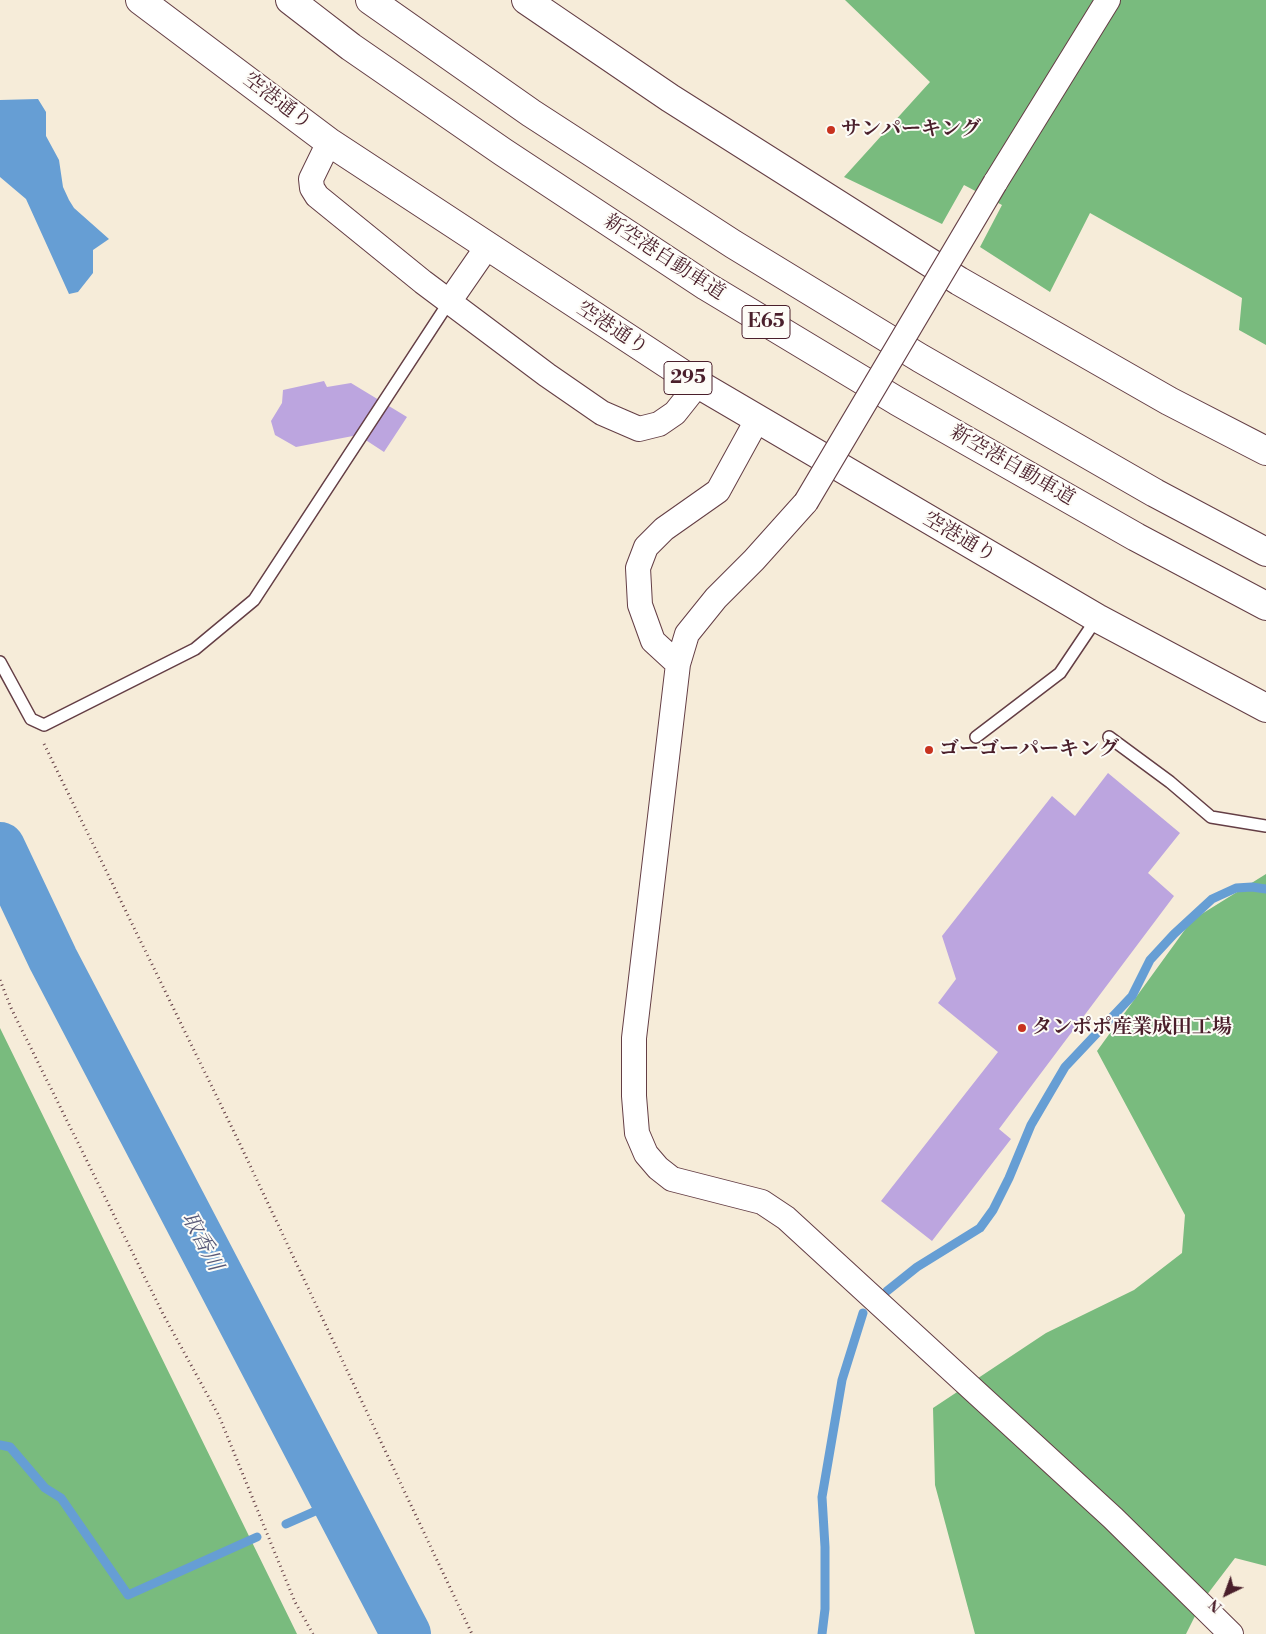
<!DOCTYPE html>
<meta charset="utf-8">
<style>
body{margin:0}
#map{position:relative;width:1266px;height:1634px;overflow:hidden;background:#f6ecd9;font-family:"Libre Bodoni",serif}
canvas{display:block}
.north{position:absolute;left:1201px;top:1569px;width:50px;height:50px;-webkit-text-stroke:4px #fdfcf7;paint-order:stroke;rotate:222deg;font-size:14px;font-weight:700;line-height:20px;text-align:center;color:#4a1f2b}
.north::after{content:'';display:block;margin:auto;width:18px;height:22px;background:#4a1f2b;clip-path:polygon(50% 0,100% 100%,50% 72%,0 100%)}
</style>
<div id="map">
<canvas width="1266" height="1634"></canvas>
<div class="north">N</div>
</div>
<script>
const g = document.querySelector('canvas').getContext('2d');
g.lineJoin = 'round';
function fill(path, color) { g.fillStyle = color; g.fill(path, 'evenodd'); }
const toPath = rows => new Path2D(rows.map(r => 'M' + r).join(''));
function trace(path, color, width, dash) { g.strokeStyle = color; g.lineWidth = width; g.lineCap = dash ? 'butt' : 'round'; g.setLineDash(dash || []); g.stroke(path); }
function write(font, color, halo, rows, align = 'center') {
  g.font = font + ' "Libre Bodoni","Noto Serif JP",serif'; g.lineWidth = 4; g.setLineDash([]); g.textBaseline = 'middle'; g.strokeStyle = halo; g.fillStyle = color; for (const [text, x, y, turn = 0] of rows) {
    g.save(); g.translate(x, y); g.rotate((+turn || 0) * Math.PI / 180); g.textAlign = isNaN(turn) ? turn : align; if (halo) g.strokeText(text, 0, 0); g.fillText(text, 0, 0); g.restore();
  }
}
const forest = toPath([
 [845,0,1266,0,1266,345,1239,330,1242,298,1090,213,1050,292,980,247,1002,205,964,185,942,224,844,177,930,82],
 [1266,874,1266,1566,1235,1558,1203,1600,1186,1634,975,1634,935,1485,933,1408,1046,1333,1134,1290,1182,1253,1185,1215,1097,1051,1192,920],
 [0,1028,297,1634,0,1634]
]);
const water = toPath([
 [38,99,46,112,46,136,59,160,63,187,69,200,74,208,109,239,93,250,93,273,78,292,69,294,26,199,0,177,0,100]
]);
const stream = toPath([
 [887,1291,917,1267,980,1228,993,1210,1009,1178,1031,1125,1065,1067,1132,996,1150,960,1174,934,1212,899,1236,888,1252,887,1266,889],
 [0,1445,10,1447,45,1488,61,1498,128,1595,257,1537],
 [286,1524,336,1502],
 [822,1634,825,1609,825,1547,822,1497,842,1380,863,1313]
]);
const river = toPath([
 [0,847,53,959,406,1634]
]);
const building = toPath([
 [324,381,327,387,351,383,407,417,384,452,358,435,296,447,275,435,271,421,282,403,283,390],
 [1108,773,1180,833,1148,873,1174,896,999,1129,1011,1139,932,1241,881,1201,998,1052,938,1003,956,979,942,936,1052,796,1075,816]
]);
const path = toPath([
 [44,744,237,1138,472,1634],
 [0,980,11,1008,163,1314,219,1416,295,1602,313,1634]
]);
const service = toPath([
 [0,662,31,719,44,725,195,649,254,600,449,302],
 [976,737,1060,673,1097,618],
 [1109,737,1170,782,1211,817,1266,826]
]);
const minor = toPath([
 [329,142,311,179,312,188,317,196,423,282,547,375,602,413,639,429,659,424,675,413,698,384],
 [995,183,1108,0],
 [449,302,487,247],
 [806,502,754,560,716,598,687,634,678,664,634,1038,634,1096,637,1133,646,1154,658,1168,672,1179,762,1202,786,1218,1113,1518,1231,1634],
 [678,664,653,641,640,605,638,568,646,547,664,529,718,491,757,420]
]);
const trunk = toPath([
 [140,0,329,142,698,384,1097,618,1266,708],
 [526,0,670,98,959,281,1169,401,1266,451]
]);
const motorway = toPath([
 [290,0,351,47,503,152,706,286,897,401,1136,537,1266,606],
 [370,0,531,113,733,244,920,358,1155,493,1266,552]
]);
const minorBridge = toPath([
 [806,502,995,183]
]);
const markers = [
 [831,130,5,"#c8321e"],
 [929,750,5,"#c8321e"],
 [1022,1028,5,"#c8321e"]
];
const shields = [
 [766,322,48],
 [688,378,48]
];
const shieldNames = [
 ["E65",766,322],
 ["295",688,378]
];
const streetNames = [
 ["空港通り",277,102,37],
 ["新空港自動車道",664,258,33],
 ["空港通り",612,329,33],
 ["新空港自動車道",1012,466,30],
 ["空港通り",959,538,30]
];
const poiNames = [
 ["サンパーキング",841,130],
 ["ゴーゴーパーキング",939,750],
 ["タンポポ産業成田工場",1032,1028]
];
const waterNames = [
 ["取香川",201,1242,62]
];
fill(forest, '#79bb7e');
fill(water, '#669ed4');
trace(stream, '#669ed4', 9);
trace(river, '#669ed4', 50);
fill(building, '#bca5df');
trace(service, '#643e45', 14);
trace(minor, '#643e45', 26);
trace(trunk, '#643e45', 30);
trace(motorway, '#643e45', 30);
trace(path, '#643e45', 3, [1, 4]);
trace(service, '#fff', 11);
trace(minor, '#fff', 24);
trace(trunk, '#fff', 28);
trace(motorway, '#fff', 28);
trace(minorBridge, '#643e45', 26, []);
trace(minorBridge, '#fff', 24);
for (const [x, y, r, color] of markers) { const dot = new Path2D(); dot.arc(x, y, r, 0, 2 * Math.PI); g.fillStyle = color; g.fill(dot); trace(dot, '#fdfcf7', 2); }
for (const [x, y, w] of shields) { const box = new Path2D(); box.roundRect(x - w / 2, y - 16.5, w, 33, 4); g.fillStyle = '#fdfcf7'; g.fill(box); trace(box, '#4a1f2b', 1); }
write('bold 19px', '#4a1f2b', null, shieldNames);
write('20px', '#4a1f2b', '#fdfcf7', streetNames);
write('bold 20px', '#4a1f2b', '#fdfcf7', poiNames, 'left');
write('italic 21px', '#575877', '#fdfcf7', waterNames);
</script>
